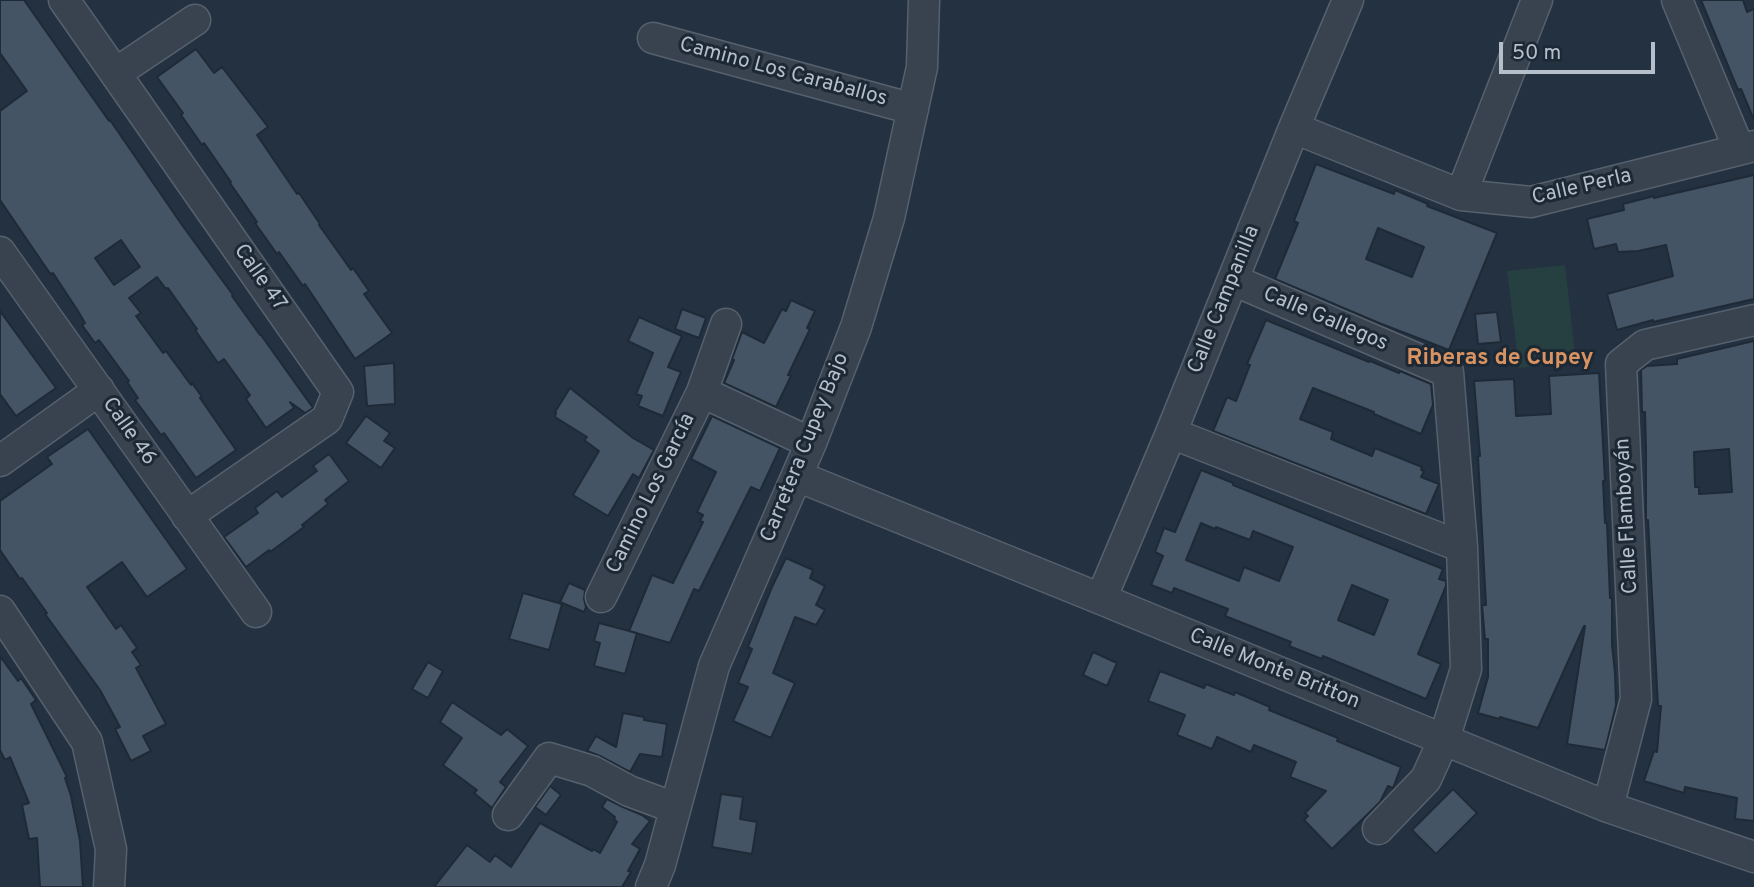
<!DOCTYPE html>
<meta charset="utf-8">
<style>
body{margin:0}
#map{position:relative;width:1754px;height:887px;overflow:hidden;background:#243140;font-family:Overpass,sans-serif}
canvas{display:block}
.scale{position:absolute;left:1499px;top:42px;width:156px;height:32px;box-sizing:border-box;border:4px solid #b5becb;border-top:0;padding-left:9px;font-size:21px;line-height:24px;white-space:nowrap;color:#b5becb;-webkit-text-stroke:5px #1d2835;paint-order:stroke}
</style>
<div id="map">
<canvas width="1754" height="887"></canvas>
<div class="scale">50 m</div>
</div>
<script>
const g = document.querySelector('canvas').getContext('2d');
g.lineJoin = 'round';
function fill(path, color) { g.fillStyle = color; g.fill(path, 'evenodd'); }
const toPath = rows => new Path2D(rows.map(r => 'M' + r).join(''));
function trace(path, color, width, dash) { g.strokeStyle = color; g.lineWidth = width; g.lineCap = dash ? 'butt' : 'round'; g.setLineDash(dash || []); g.stroke(path); }
function write(font, color, halo, rows, align = 'center') {
  g.font = font + ' Overpass,sans-serif'; g.lineWidth = 6; g.setLineDash([]); g.textBaseline = 'middle'; g.strokeStyle = halo; g.fillStyle = color; for (const [text, x, y, turn = 0] of rows) {
    g.save(); g.translate(x, y); g.rotate((+turn || 0) * Math.PI / 180); g.textAlign = isNaN(turn) ? turn : align; if (halo) g.strokeText(text, 0, 0); g.fillText(text, 0, 0); g.restore();
  }
}
const green = toPath([
 [1565,265,1576,362,1519,368,1507,271]
]);
const building = toPath([
 [0,0,24,0,109,121,110,120,182,225,233,295,232,296,260,335,261,335,313,408,305,413,290,402,294,408,266,428,246,399,250,395,224,359,218,363,195,330,197,329,168,288,166,289,157,277,129,298,141,313,136,316,163,353,166,351,191,385,192,383,202,397,200,398,236,450,196,478,164,433,161,435,135,400,138,398,127,382,129,381,99,340,95,343,82,325,85,323,78,311,53,273,51,274,49,272,0,200,0,111,27,91,0,53,0,0],
 [121,240,140,267,114,285,95,258,121,240],
 [1701,0,1743,0,1747,12,1754,9,1754,120,1741,89,1738,90,1701,0],
 [196,49,214,73,222,67,268,127,257,135,297,194,299,193,320,224,319,225,351,270,353,268,369,291,364,294,392,333,355,359,305,284,303,286,279,252,277,254,255,223,257,222,230,183,231,182,204,143,202,145,181,115,183,113,157,77,196,49],
 [1316,164,1394,194,1395,190,1428,204,1427,206,1497,233,1449,350,1379,323,1275,279,1298,223,1294,221,1316,164],
 [1378,228,1424,247,1412,277,1366,259,1378,228],
 [1754,175,1754,299,1653,322,1653,320,1617,330,1607,294,1673,276,1666,245,1638,251,1618,252,1616,244,1594,249,1587,219,1624,210,1623,204,1654,196,1654,198,1754,175],
 [791,300,815,311,807,328,810,329,788,375,791,376,776,407,724,383,734,360,732,359,742,332,764,343,782,309,786,311,791,300],
 [682,309,706,318,699,338,675,329,682,309],
 [0,311,56,388,16,416,0,394,0,311],
 [1497,312,1501,342,1478,344,1475,314,1497,312],
 [639,317,682,336,668,367,681,372,663,416,638,406,642,396,636,394,653,353,628,341,639,317],
 [1266,320,1369,362,1370,361,1399,373,1400,371,1431,384,1433,405,1421,434,1374,414,1374,412,1313,388,1300,419,1333,432,1331,439,1372,456,1375,448,1422,467,1421,470,1424,471,1421,477,1439,484,1426,514,1213,431,1227,397,1236,401,1250,365,1247,364,1266,320],
 [1754,341,1754,821,1735,819,1737,798,1685,787,1684,793,1644,781,1654,751,1657,752,1661,706,1658,706,1648,520,1646,520,1646,450,1645,412,1642,412,1641,370,1647,366,1677,364,1677,359,1754,341],
 [1729,449,1732,492,1699,494,1699,487,1695,487,1694,452,1729,449],
 [394,363,395,404,367,406,364,366,394,363],
 [1599,373,1605,481,1603,481,1605,523,1607,523,1610,598,1612,598,1612,645,1615,673,1616,705,1605,750,1567,744,1585,626,1584,626,1538,728,1500,717,1499,719,1478,713,1488,677,1488,639,1485,639,1482,605,1486,605,1478,456,1480,456,1474,381,1514,379,1516,416,1551,414,1549,376,1599,373],
 [570,388,633,438,654,450,639,478,633,474,608,516,573,495,599,451,584,440,587,437,555,417,556,413,555,412,570,388],
 [366,416,390,433,384,441,395,448,381,468,346,443,366,416],
 [712,416,780,448,760,491,751,487,699,591,694,589,670,643,629,631,652,575,673,583,703,522,700,521,703,515,697,512,716,472,691,459,712,416],
 [88,429,187,569,147,597,122,562,87,587,116,629,121,625,137,648,132,652,141,665,136,668,166,724,143,736,151,751,131,761,115,729,120,727,100,690,45,614,47,613,22,578,20,579,0,550,0,501,52,464,47,457,88,429],
 [329,454,349,481,325,500,328,504,302,525,304,527,270,552,269,550,246,567,224,537,258,513,255,508,277,491,282,497,317,471,313,466,329,454],
 [1201,470,1233,483,1233,485,1443,569,1439,579,1446,581,1446,586,1418,654,1441,664,1426,699,1357,670,1323,656,1322,659,1289,646,1291,642,1225,616,1228,609,1174,588,1172,593,1151,585,1163,556,1155,552,1164,528,1175,532,1201,470],
 [1201,523,1215,529,1216,527,1250,540,1253,531,1293,547,1279,581,1244,567,1239,581,1186,560,1201,523],
 [1352,585,1388,600,1374,635,1338,620,1352,585],
 [786,558,813,570,810,578,825,586,816,605,825,610,816,625,795,617,773,673,795,683,771,738,733,721,748,687,738,683,752,649,748,647,772,587,786,558],
 [569,583,585,590,584,599,586,607,584,612,560,602,569,583],
 [523,593,562,604,549,650,509,639,523,593],
 [599,623,637,633,625,674,594,666,600,643,594,641,599,623],
 [1093,652,1117,663,1107,686,1083,675,1093,652],
 [0,656,18,681,21,678,36,700,31,704,67,777,65,778,71,796,80,841,83,887,40,887,37,838,29,839,22,805,29,803,10,757,5,760,0,750,0,656],
 [428,662,443,671,428,698,412,689,428,662],
 [1160,671,1204,688,1206,684,1234,695,1235,692,1270,707,1269,710,1338,738,1337,741,1401,767,1393,788,1388,786,1380,802,1332,849,1304,820,1308,816,1305,813,1326,791,1290,777,1296,762,1254,745,1251,752,1217,737,1212,749,1177,735,1185,715,1148,701,1160,671],
 [452,702,501,735,507,729,528,746,500,782,506,787,492,808,474,793,477,790,443,765,462,738,440,722,452,702],
 [623,713,644,717,644,720,667,724,662,757,640,754,630,772,600,756,587,751,596,736,616,747,623,713],
 [550,786,561,795,546,815,535,807,550,786],
 [1453,789,1477,813,1436,854,1412,830,1453,789],
 [721,794,743,797,740,819,757,822,752,854,712,847,721,794],
 [607,799,623,807,642,815,650,821,632,844,640,849,628,871,631,872,622,887,434,887,467,845,490,862,495,855,511,867,540,823,592,851,593,849,600,853,617,822,614,819,615,817,602,807,607,799]
]);
const minor = toPath([
 [64,0,338,392,327,419,187,516],
 [1677,0,1739,149],
 [653,38,913,109],
 [116,73,195,20],
 [1294,128,1461,195,1531,202,1754,146],
 [1461,195,1537,0],
 [0,252,256,612],
 [1233,280,1448,372,1462,547,1466,669,1444,739,1426,779,1378,829],
 [702,392,811,443],
 [1171,433,1462,547],
 [0,461,99,390],
 [797,476,1101,599,1608,807,1754,857],
 [601,597,702,392,726,324],
 [1101,599,1171,433,1294,128,1348,0],
 [0,611,87,742,111,849,109,887],
 [1608,807,1636,699,1621,364,1645,345,1754,320],
 [508,815,549,758,592,771,629,791,675,808],
 [651,887,660,865,714,666,811,443,856,327,889,218,922,67,924,0]
]);
const streetNames = [
 ["Camino Los Caraballos",783,73,15],
 ["Calle Perla",1582,188,-13],
 ["Calle 47",259,278,55],
 ["Calle Campanilla",1225,300,-68],
 ["Calle Gallegos",1325,320,23],
 ["Calle 46",128,432,55],
 ["Carretera Cupey Bajo",806,448,-68],
 ["Camino Los García",652,494,-64],
 ["Calle Flamboyán",1628,516,-93],
 ["Calle Monte Britton",1274,670,22]
];
const neighbourhoodNames = [
 ["Riberas de Cupey",1500,359]
];
fill(green, '#263f41');
fill(building, '#455465');
trace(building, '#1f2a37', 2);
trace(minor, '#56616e', 33);
trace(minor, '#394350', 30);
write('21px', '#b5becb', '#1d2835', streetNames);
write('bold 23px', '#d89362', '#1d2835', neighbourhoodNames);
</script>
